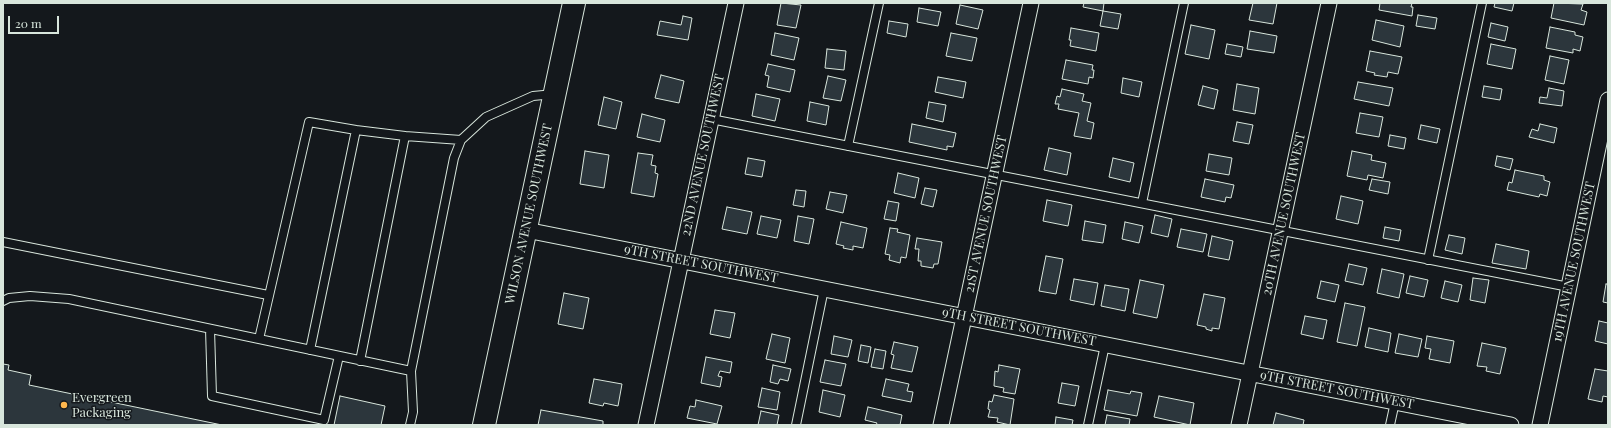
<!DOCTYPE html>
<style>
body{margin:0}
#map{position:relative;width:1611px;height:428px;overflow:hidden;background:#14181c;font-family:"Playfair Display",serif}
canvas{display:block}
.frame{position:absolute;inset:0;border:4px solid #d8e6dc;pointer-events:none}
.scale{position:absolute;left:8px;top:16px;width:51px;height:18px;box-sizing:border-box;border:2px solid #d8e6dc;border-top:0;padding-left:5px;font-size:12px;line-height:14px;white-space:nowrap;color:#d8e6dc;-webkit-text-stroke:3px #14181c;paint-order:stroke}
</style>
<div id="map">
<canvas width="1611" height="428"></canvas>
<div class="frame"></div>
<div class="scale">20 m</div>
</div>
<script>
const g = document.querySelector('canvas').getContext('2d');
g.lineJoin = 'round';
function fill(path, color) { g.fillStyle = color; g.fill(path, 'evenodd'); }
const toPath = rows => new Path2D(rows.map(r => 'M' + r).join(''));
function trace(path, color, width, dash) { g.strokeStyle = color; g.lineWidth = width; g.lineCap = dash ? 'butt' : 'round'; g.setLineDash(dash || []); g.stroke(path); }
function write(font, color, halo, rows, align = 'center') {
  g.font = font + ' "Playfair Display",serif'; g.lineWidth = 3; g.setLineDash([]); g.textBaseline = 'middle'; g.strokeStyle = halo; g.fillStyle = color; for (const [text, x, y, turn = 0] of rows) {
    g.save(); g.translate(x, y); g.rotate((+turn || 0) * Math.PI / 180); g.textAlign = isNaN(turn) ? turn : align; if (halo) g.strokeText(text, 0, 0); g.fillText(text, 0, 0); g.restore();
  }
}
const building = toPath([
 [781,3,801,5,796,28,777,25,781,3],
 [1084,3,1104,3,1103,11,1083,7,1084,3],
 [1253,3,1277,3,1273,24,1249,20,1253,3],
 [1380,3,1412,3,1411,7,1413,7,1412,16,1379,10,1380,3],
 [1495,3,1514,3,1512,11,1494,7,1495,3],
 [1554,3,1583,4,1581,10,1587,12,1584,25,1551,18,1554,3],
 [960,5,983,10,978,29,956,24,960,5],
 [919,8,941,12,938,26,917,22,919,8],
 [1103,11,1121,14,1118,29,1100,26,1103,11],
 [1418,15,1437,18,1435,29,1416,26,1418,15],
 [683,16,692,18,688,40,657,35,660,21,681,25,683,16],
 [1376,20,1404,26,1400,47,1372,40,1376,20],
 [889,21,908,24,906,37,887,33,889,21],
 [1491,23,1508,27,1505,41,1488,37,1491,23],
 [1191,25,1215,30,1209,59,1185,54,1191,25],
 [1550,27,1575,32,1575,35,1583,37,1580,51,1573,49,1573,53,1546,48,1550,27],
 [1071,28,1099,33,1096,51,1070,46,1071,40,1069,40,1071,28],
 [1250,31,1277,36,1274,53,1247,49,1250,31],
 [775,33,799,38,794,60,771,55,775,33],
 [951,33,977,38,972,61,946,56,951,33],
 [1227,44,1243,47,1241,57,1225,54,1227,44],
 [1491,44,1516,49,1512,69,1487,64,1491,44],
 [827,49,846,51,844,70,825,68,827,49],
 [1370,51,1402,57,1398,74,1388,72,1387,77,1374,75,1375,73,1366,71,1370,51],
 [1550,56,1569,60,1564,84,1545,80,1550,56],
 [1066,60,1093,65,1092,70,1094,70,1093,78,1089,77,1088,84,1062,79,1066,60],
 [768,64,795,70,790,92,767,87,769,76,765,75,768,64],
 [661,75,684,81,679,103,655,98,661,75],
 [828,76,846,80,841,101,823,98,828,76],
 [938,77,966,82,963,98,935,92,938,77],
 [1123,78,1142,82,1139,97,1121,93,1123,78],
 [1358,82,1393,88,1389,106,1354,99,1358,82],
 [1237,84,1259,88,1255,114,1233,110,1237,84],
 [1203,86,1218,90,1214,109,1198,105,1203,86],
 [1484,86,1502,89,1500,100,1482,97,1484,86],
 [1549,88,1564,91,1562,106,1539,103,1540,97,1547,98,1549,88],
 [1062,89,1084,94,1082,101,1091,103,1087,121,1094,123,1091,139,1074,136,1079,113,1058,109,1059,104,1055,104,1057,96,1060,97,1062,89],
 [756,94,780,99,775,121,752,116,756,94],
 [604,97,622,102,616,129,598,125,604,97],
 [810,102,829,106,826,125,807,121,810,102],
 [929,102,946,105,943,122,926,118,929,102],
 [1360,113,1383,117,1379,137,1356,133,1360,113],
 [642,114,665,120,660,142,637,137,642,114],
 [1237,122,1253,125,1249,144,1233,141,1237,122],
 [912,124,956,133,953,147,947,146,947,150,909,142,912,124],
 [1540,124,1557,128,1554,143,1529,137,1532,129,1538,131,1540,124],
 [1421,125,1440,129,1437,143,1418,139,1421,125],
 [1390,135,1406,138,1404,149,1388,146,1390,135],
 [1049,148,1071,153,1067,175,1044,170,1049,148],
 [585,151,609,155,604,188,580,184,585,151],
 [1352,151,1372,155,1371,160,1386,163,1383,178,1368,175,1367,180,1347,176,1352,151],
 [638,153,653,155,651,165,656,166,655,173,658,174,654,197,631,193,638,153],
 [1209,154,1232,158,1229,175,1206,171,1209,154],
 [1497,156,1513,159,1510,170,1495,166,1497,156],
 [748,158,765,161,762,177,745,174,748,158],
 [1113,158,1134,163,1130,182,1109,177,1113,158],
 [1515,170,1544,176,1544,180,1550,182,1547,196,1540,194,1539,197,1507,190,1509,182,1512,183,1515,170],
 [898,173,919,178,915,198,894,193,898,173],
 [1205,179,1234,185,1231,198,1226,197,1225,202,1201,197,1205,179],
 [1372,179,1390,182,1388,194,1369,190,1372,179],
 [925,188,937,190,933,207,921,204,925,188],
 [796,190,806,191,804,207,793,205,796,190],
 [830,192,847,195,843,213,826,209,830,192],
 [1341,196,1363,201,1358,224,1336,219,1341,196],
 [1047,200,1072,205,1068,226,1043,221,1047,200],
 [888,201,899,203,896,221,884,219,888,201],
 [727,207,752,212,747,234,722,229,727,207],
 [1155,215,1172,219,1168,237,1151,233,1155,215],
 [761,216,781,220,777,238,757,234,761,216],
 [798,216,814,219,809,244,794,241,798,216],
 [1085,221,1106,225,1103,243,1082,240,1085,221],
 [841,222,867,228,863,248,853,246,853,250,843,248,844,246,836,244,841,222],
 [1125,222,1143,226,1139,243,1122,239,1125,222],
 [1385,227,1401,230,1399,241,1383,238,1385,227],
 [890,228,898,229,897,232,910,235,906,258,901,257,900,263,889,260,890,255,885,254,890,228],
 [1181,229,1207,234,1203,252,1177,247,1181,229],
 [1449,235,1465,238,1462,254,1445,250,1449,235],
 [1212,236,1233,241,1229,260,1208,256,1212,236],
 [917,238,942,242,938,264,934,264,933,268,921,266,921,261,918,261,919,249,915,249,917,238],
 [1496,244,1529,251,1526,269,1492,263,1496,244],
 [1046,256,1063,259,1056,294,1039,291,1046,256],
 [1349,264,1367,268,1363,285,1345,281,1349,264],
 [1382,269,1404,274,1399,298,1377,293,1382,269],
 [1410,276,1428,280,1424,297,1406,293,1410,276],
 [1473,278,1489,280,1485,303,1470,300,1473,278],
 [1074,279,1098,283,1094,305,1070,300,1074,279],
 [1140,280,1164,285,1157,318,1133,313,1140,280],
 [1321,281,1339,285,1335,302,1317,298,1321,281],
 [1445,281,1462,285,1458,302,1441,298,1445,281],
 [1606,284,1608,284,1608,303,1603,302,1606,284],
 [1105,285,1129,289,1125,311,1101,306,1105,285],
 [564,293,589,298,583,329,558,324,564,293],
 [1204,294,1225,298,1219,329,1212,328,1212,331,1206,329,1206,327,1197,325,1204,294],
 [1345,303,1365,307,1357,346,1337,342,1345,303],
 [715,310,735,313,730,338,710,334,715,310],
 [1305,316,1327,320,1323,339,1301,334,1305,316],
 [1599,321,1608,323,1608,344,1595,341,1599,321],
 [1369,328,1391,333,1388,352,1365,347,1369,328],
 [772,334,790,338,785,363,766,359,772,334],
 [1399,334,1422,339,1418,357,1395,353,1399,334],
 [834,336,852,340,848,357,831,354,834,336],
 [1427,336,1454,341,1450,363,1429,359,1431,349,1425,348,1427,336],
 [894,342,918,347,912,372,891,368,894,355,891,354,894,342],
 [1482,343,1506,348,1500,374,1486,371,1487,367,1477,366,1482,343],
 [861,345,871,347,868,363,858,361,861,345],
 [875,349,886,351,883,369,871,367,875,349],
 [706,357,732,362,730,373,720,371,718,376,722,377,720,387,701,383,706,357],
 [825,360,846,364,841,386,820,382,825,360],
 [3,364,9,365,8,370,31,375,29,385,222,425,3,425,3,364],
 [773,365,791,369,788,381,780,379,778,384,770,382,773,365],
 [999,365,1020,369,1015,394,1003,392,1004,388,994,386,995,371,998,372,999,365],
 [1595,369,1608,371,1608,397,1603,396,1602,402,1588,399,1595,369],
 [594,379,622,384,618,406,604,403,603,406,589,403,594,379],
 [886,379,909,384,907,391,913,392,911,402,882,396,886,379],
 [1062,383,1079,386,1075,406,1058,403,1062,383],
 [762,388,780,392,777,410,758,407,762,388],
 [823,390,845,395,840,417,819,412,823,390],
 [1108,390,1130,394,1131,391,1142,393,1137,416,1104,410,1108,390],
 [994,395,1014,399,1010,425,997,422,998,418,988,417,990,410,988,409,989,401,992,402,994,395],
 [340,396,385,406,381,425,334,425,340,396],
 [1159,396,1194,403,1190,425,1154,417,1159,396],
 [696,400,722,406,717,424,687,418,690,406,695,407,696,400],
 [868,407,902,415,900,425,876,425,877,423,865,420,868,407],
 [541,410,603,421,603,425,538,425,541,410],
 [761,411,779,415,777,425,758,425,761,411],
 [1276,413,1304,420,1303,425,1273,425,1276,413],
 [1107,415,1130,419,1129,425,1105,425,1107,415],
 [1056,417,1073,420,1072,425,1055,425,1056,417]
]);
const lane = toPath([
 [711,119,1569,287],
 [848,146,879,3],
 [1142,203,1184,3],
 [3,242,268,295],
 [1428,260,1482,3],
 [3,301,9,298,30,296,69,299,411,371],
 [210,329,212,396,324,420,339,356],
 [259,339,309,122,356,130,405,136,461,140],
 [310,350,356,130],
 [360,361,405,136],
 [410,425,413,412,411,371,454,158,461,140,486,117,533,96,554,94],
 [796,425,824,289],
 [1088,425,1105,345],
 [1390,425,1395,402]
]);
const street = toPath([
 [526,230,1511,425],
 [646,425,736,3],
 [941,425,1031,3],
 [1239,425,1329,3],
 [1540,425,1608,100]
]);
const secondary = toPath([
 [484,425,574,3]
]);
const markers = [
 [64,405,4,"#ffb74d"]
];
const streetNames = [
 ["22ND AVENUE SOUTHWEST",703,155,-78],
 ["WILSON AVENUE SOUTHWEST",529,214,-78],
 ["21ST AVENUE SOUTHWEST",986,214,-78],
 ["20TH AVENUE SOUTHWEST",1284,214,-78],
 ["19TH AVENUE SOUTHWEST",1574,262,-78],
 ["9TH STREET SOUTHWEST",701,264,11],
 ["9TH STREET SOUTHWEST",1019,327,11],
 ["9TH STREET SOUTHWEST",1337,390,11]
];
const poiNames = [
 ["Evergreen",72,398],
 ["Packaging",72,413]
];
fill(building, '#2c363c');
trace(building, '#d8e6dc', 1);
trace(lane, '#d8e6dc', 10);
trace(street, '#d8e6dc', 17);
trace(secondary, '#d8e6dc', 24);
trace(lane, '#14181c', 8);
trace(street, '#14181c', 15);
trace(secondary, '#14181c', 22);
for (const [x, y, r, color] of markers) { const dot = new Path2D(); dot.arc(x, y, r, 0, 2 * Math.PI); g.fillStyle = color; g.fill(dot); trace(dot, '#14181c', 1.5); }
write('13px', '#d8e6dc', '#14181c', streetNames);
write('13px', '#d8e6dc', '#14181c', poiNames, 'left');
</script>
